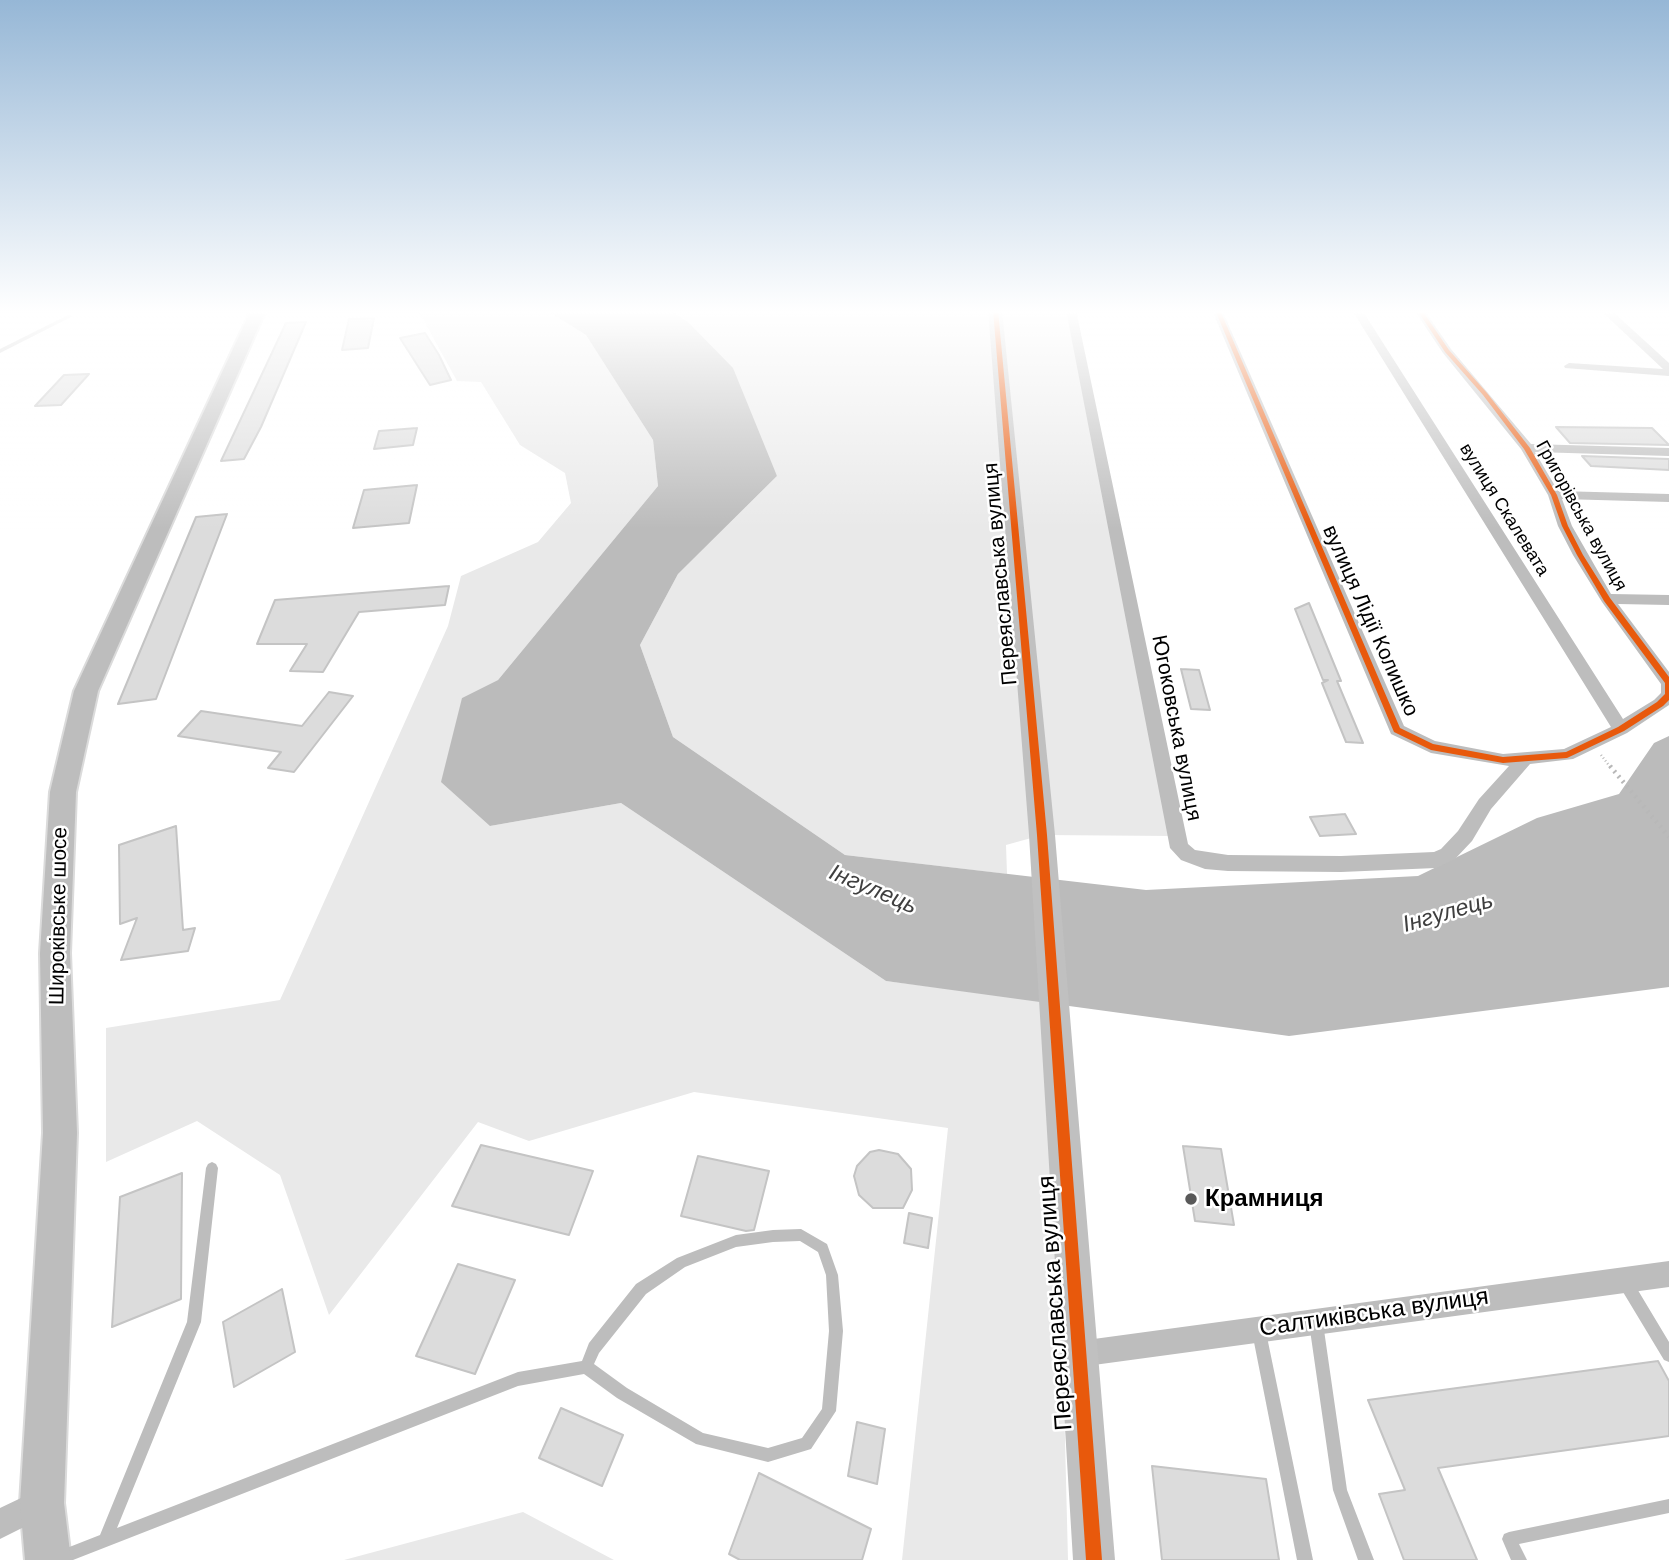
<!DOCTYPE html>
<meta charset="utf-8">
<style>
body{margin:0}
canvas{display:block;background:#fff}
</style>
<canvas width="1669" height="1560"></canvas>
<script>
const g = document.querySelector('canvas').getContext('2d');
g.lineJoin = 'round';
function fill(path, color) { g.fillStyle = color; g.fill(path, 'evenodd'); }
const toPath = rows => new Path2D(rows.map(r => 'M' + r).join(''));
function trace(path, color, width, dash) { g.strokeStyle = color; g.lineWidth = width; g.lineCap = dash ? 'butt' : 'round'; g.setLineDash(dash || []); g.stroke(path); }
function write(font, color, halo, rows, align = 'center') {
  g.font = font + ' Helvetica,sans-serif'; g.lineWidth = 5; g.setLineDash([]); g.textBaseline = 'middle'; g.strokeStyle = halo; g.fillStyle = color; for (const [text, x, y, turn = 0] of rows) {
    g.save(); g.translate(x, y); g.rotate((+turn || 0) * Math.PI / 180); g.textAlign = isNaN(turn) ? turn : align; if (halo) g.strokeText(text, 0, 0); g.fillText(text, 0, 0); g.restore();
  }
}
const green = toPath([
 [418,310,546,310,586,335,653,440,658,486,498,680,462,698,490,826,621,803,886,981,1054,1002,1068,1560,902,1560,948,1128,694,1092,529,1141,478,1122,329,1315,280,1175,197,1121,106,1162,106,1028,280,1000,448,626,461,576,538,542,571,503,565,473,520,445,481,382,457,381],
 [670,310,1071,310,1175,836,1042,835,1006,845,1007,874,845,855,673,737,640,645,678,574,777,476,688,322],
 [523,1512,614,1560,344,1560]
]);
const water = toPath([
 [546,310,670,310,688,322,733,368,777,476,678,574,640,645,673,737,845,855,1146,890,1418,876,1537,818,1619,794,1654,743,1669,736,1669,987,1289,1036,886,981,621,803,490,826,441,782,462,698,498,680,658,486,653,440,586,335]
]);
const building = toPath([
 [374,318,368,348,342,350,349,319,374,318],
 [306,322,261,427,244,459,221,461,286,323,306,322],
 [425,333,439,355,451,380,430,385,400,338,425,333],
 [89,374,61,405,35,406,64,375,89,374],
 [1556,427,1652,428,1669,445,1570,443,1556,427],
 [417,428,413,445,374,449,379,431,417,428],
 [1582,456,1669,459,1669,470,1591,466,1582,456],
 [417,485,409,523,353,528,364,490,417,485],
 [227,514,156,699,118,704,196,517,227,514],
 [449,586,445,605,359,612,323,672,290,671,307,644,257,644,275,600,449,586],
 [1309,603,1341,681,1337,681,1363,743,1346,742,1322,683,1328,680,1323,680,1295,609,1309,603],
 [1181,669,1199,670,1210,710,1191,709,1181,669],
 [329,692,353,696,294,772,268,768,281,752,178,736,201,711,302,726,329,692],
 [1345,814,1356,834,1320,836,1310,817,1345,814],
 [176,826,183,930,195,928,188,951,121,960,137,918,120,924,119,845,176,826],
 [481,1145,593,1171,569,1235,452,1206,481,1145],
 [1183,1146,1221,1149,1234,1225,1195,1221,1183,1146],
 [879,1150,898,1154,911,1169,912,1190,903,1208,873,1208,859,1195,854,1176,857,1166,870,1152,879,1150],
 [698,1156,769,1171,754,1230,746,1231,681,1216,698,1156],
 [182,1173,181,1299,112,1327,120,1197,182,1173],
 [909,1213,932,1218,928,1248,904,1243,909,1213],
 [458,1264,515,1280,475,1374,416,1356,458,1264],
 [282,1289,295,1352,234,1387,223,1322,282,1289],
 [1658,1361,1669,1381,1669,1436,1438,1468,1477,1560,1404,1560,1379,1494,1405,1490,1368,1400,1658,1361],
 [561,1408,623,1435,602,1486,539,1458,561,1408],
 [857,1422,885,1429,877,1484,848,1476,857,1422],
 [1152,1466,1266,1479,1279,1560,1162,1560,1152,1466],
 [759,1473,871,1529,862,1560,740,1560,729,1554,759,1473]
]);
const pathFar1 = toPath([
 [1601,755,1611,768]
]);
const path = toPath([
 [1610,766,1669,837]
]);
const lane = toPath([
 [68,315,73,316,0,353,0,349,68,315],
 [212,1162,216,1164,218,1168,201,1322,117,1528,518,1372,582,1361,589,1343,636,1284,677,1258,736,1235,773,1230,801,1229,827,1244,838,1275,843,1331,836,1411,811,1449,768,1462,696,1444,617,1398,584,1374,518,1386,73,1560,46,1560,49,1555,100,1535,187,1322,206,1168,208,1164,212,1162],
 [800,1241,818,1252,826,1275,829,1331,822,1409,802,1438,768,1448,703,1433,627,1388,594,1364,599,1353,646,1294,685,1267,736,1247,773,1242,800,1241],
 [1625,1276,1630,1277,1669,1342,1669,1362,1664,1360,1620,1287,1619,1282,1620,1277,1625,1276],
 [1316,1316,1321,1318,1323,1323,1347,1490,1374,1560,1358,1560,1333,1490,1309,1323,1311,1318,1316,1316],
 [1259,1325,1264,1327,1266,1332,1313,1560,1297,1560,1252,1332,1254,1327,1259,1325],
 [1669,1499,1669,1513,1519,1544,1527,1560,1511,1560,1502,1539,1504,1534,1509,1532,1669,1499]
]);
const street = toPath([
 [1066,310,1076,310,1188,844,1195,850,1228,855,1341,856,1434,852,1441,849,1458,831,1479,799,1509,766,1431,753,1391,734,1212,310,1222,310,1404,726,1435,741,1503,754,1564,749,1611,727,1352,310,1362,310,1623,719,1654,700,1661,693,1661,684,1602,602,1573,555,1558,526,1548,495,1521,449,1443,353,1414,310,1424,310,1451,349,1531,444,1669,448,1669,456,1535,452,1558,491,1669,494,1669,502,1562,499,1572,526,1611,594,1669,595,1669,605,1618,604,1669,672,1669,705,1627,733,1573,759,1530,764,1491,809,1472,841,1455,859,1436,868,1341,872,1228,871,1205,869,1181,860,1170,848,1066,310],
 [1600,310,1611,310,1669,363,1669,376,1565,368,1564,366,1569,363,1663,369,1600,310],
 [1669,1261,1669,1287,1079,1367,1070,1363,1066,1354,1070,1345,1079,1341,1669,1261],
 [42,1488,52,1493,57,1503,52,1513,0,1539,0,1508,42,1488]
]);
const secondary = toPath([
 [988,310,1002,310,1055,835,1115,1560,1073,1560,1029,835,988,310]
]);
const primary = toPath([
 [251,310,266,310,98,691,76,792,70,953,77,1133,64,1503,71,1560,25,1560,20,1503,43,1133,40,953,50,792,74,691,251,310]
]);
const cycleway = toPath([
 [993,310,998,310,1047,835,1102,1560,1086,1560,1037,835,993,310],
 [1215,310,1220,310,1400,728,1433,744,1503,757,1566,752,1618,727,1657,702,1665,694,1665,683,1604,601,1577,555,1562,526,1551,495,1524,449,1483,395,1445,352,1417,310,1422,310,1449,350,1487,393,1530,448,1557,495,1568,526,1583,555,1610,598,1669,677,1669,700,1663,706,1624,731,1567,758,1503,763,1431,750,1394,732,1215,310]
]);
const markers = [
 [1191,1199,7,"#595959"]
];
const farStreetnames = [
 ["вулиця Скалевата",1504,510,58],
 ["Григорівська вулиця",1581,516,61]
];
const streetNames = [
 ["Переяславська вулиця",1001,574,-95],
 ["вулиця Лідії Колишко",1370,621,66],
 ["Югоковська вулиця",1176,728,79],
 ["Широківське шосе",59,916,-89]
];
const waterNames = [
 ["Інгулець",873,890,23],
 ["Інгулець",1448,913,-16]
];
const nearPoinames = [
 ["Крамниця",1205,1199]
];
const nearStreetnames = [
 ["Переяславська вулиця",1056,1303,-94],
 ["Салтиківська вулиця",1374,1313,-8]
];
fill(green, '#e9e9e9');
fill(water, '#bbb');
fill(building, '#dcdcdc');
trace(building, '#c4c4c4', 2);
trace(primary, '#dbdbdb', 4);
trace(pathFar1, '#b8b8b8', 2.5, [1, 2.5]);
trace(path, '#b8b8b8', 4.5, [2, 4.5]);
fill(lane, '#bdbdbd');
fill(street, '#bdbdbd');
fill(secondary, '#c0c0c0');
fill(primary, '#bdbdbd');
fill(cycleway, '#e8590c');
const sky = g.createLinearGradient(0, 0, 0, 529);
sky.addColorStop(0, '#96b7d6');
sky.addColorStop(0.59, '#fff');
sky.addColorStop(1, '#ffffff00');
g.fillStyle = sky;
g.fillRect(0, 0, 1669, 529);
for (const [x, y, r, color] of markers) { const dot = new Path2D(); dot.arc(x, y, r, 0, 2 * Math.PI); g.fillStyle = color; g.fill(dot); trace(dot, '#fff', 2.5); }
write('18px', '#000', '#fff', farStreetnames);
write('21px', '#000', '#fff', streetNames);
write('italic 23px', '#3f3f3f', '#fff', waterNames);
write('bold 24px', '#000', '#fff', nearPoinames, 'left');
write('24px', '#000', '#fff', nearStreetnames);
</script>
